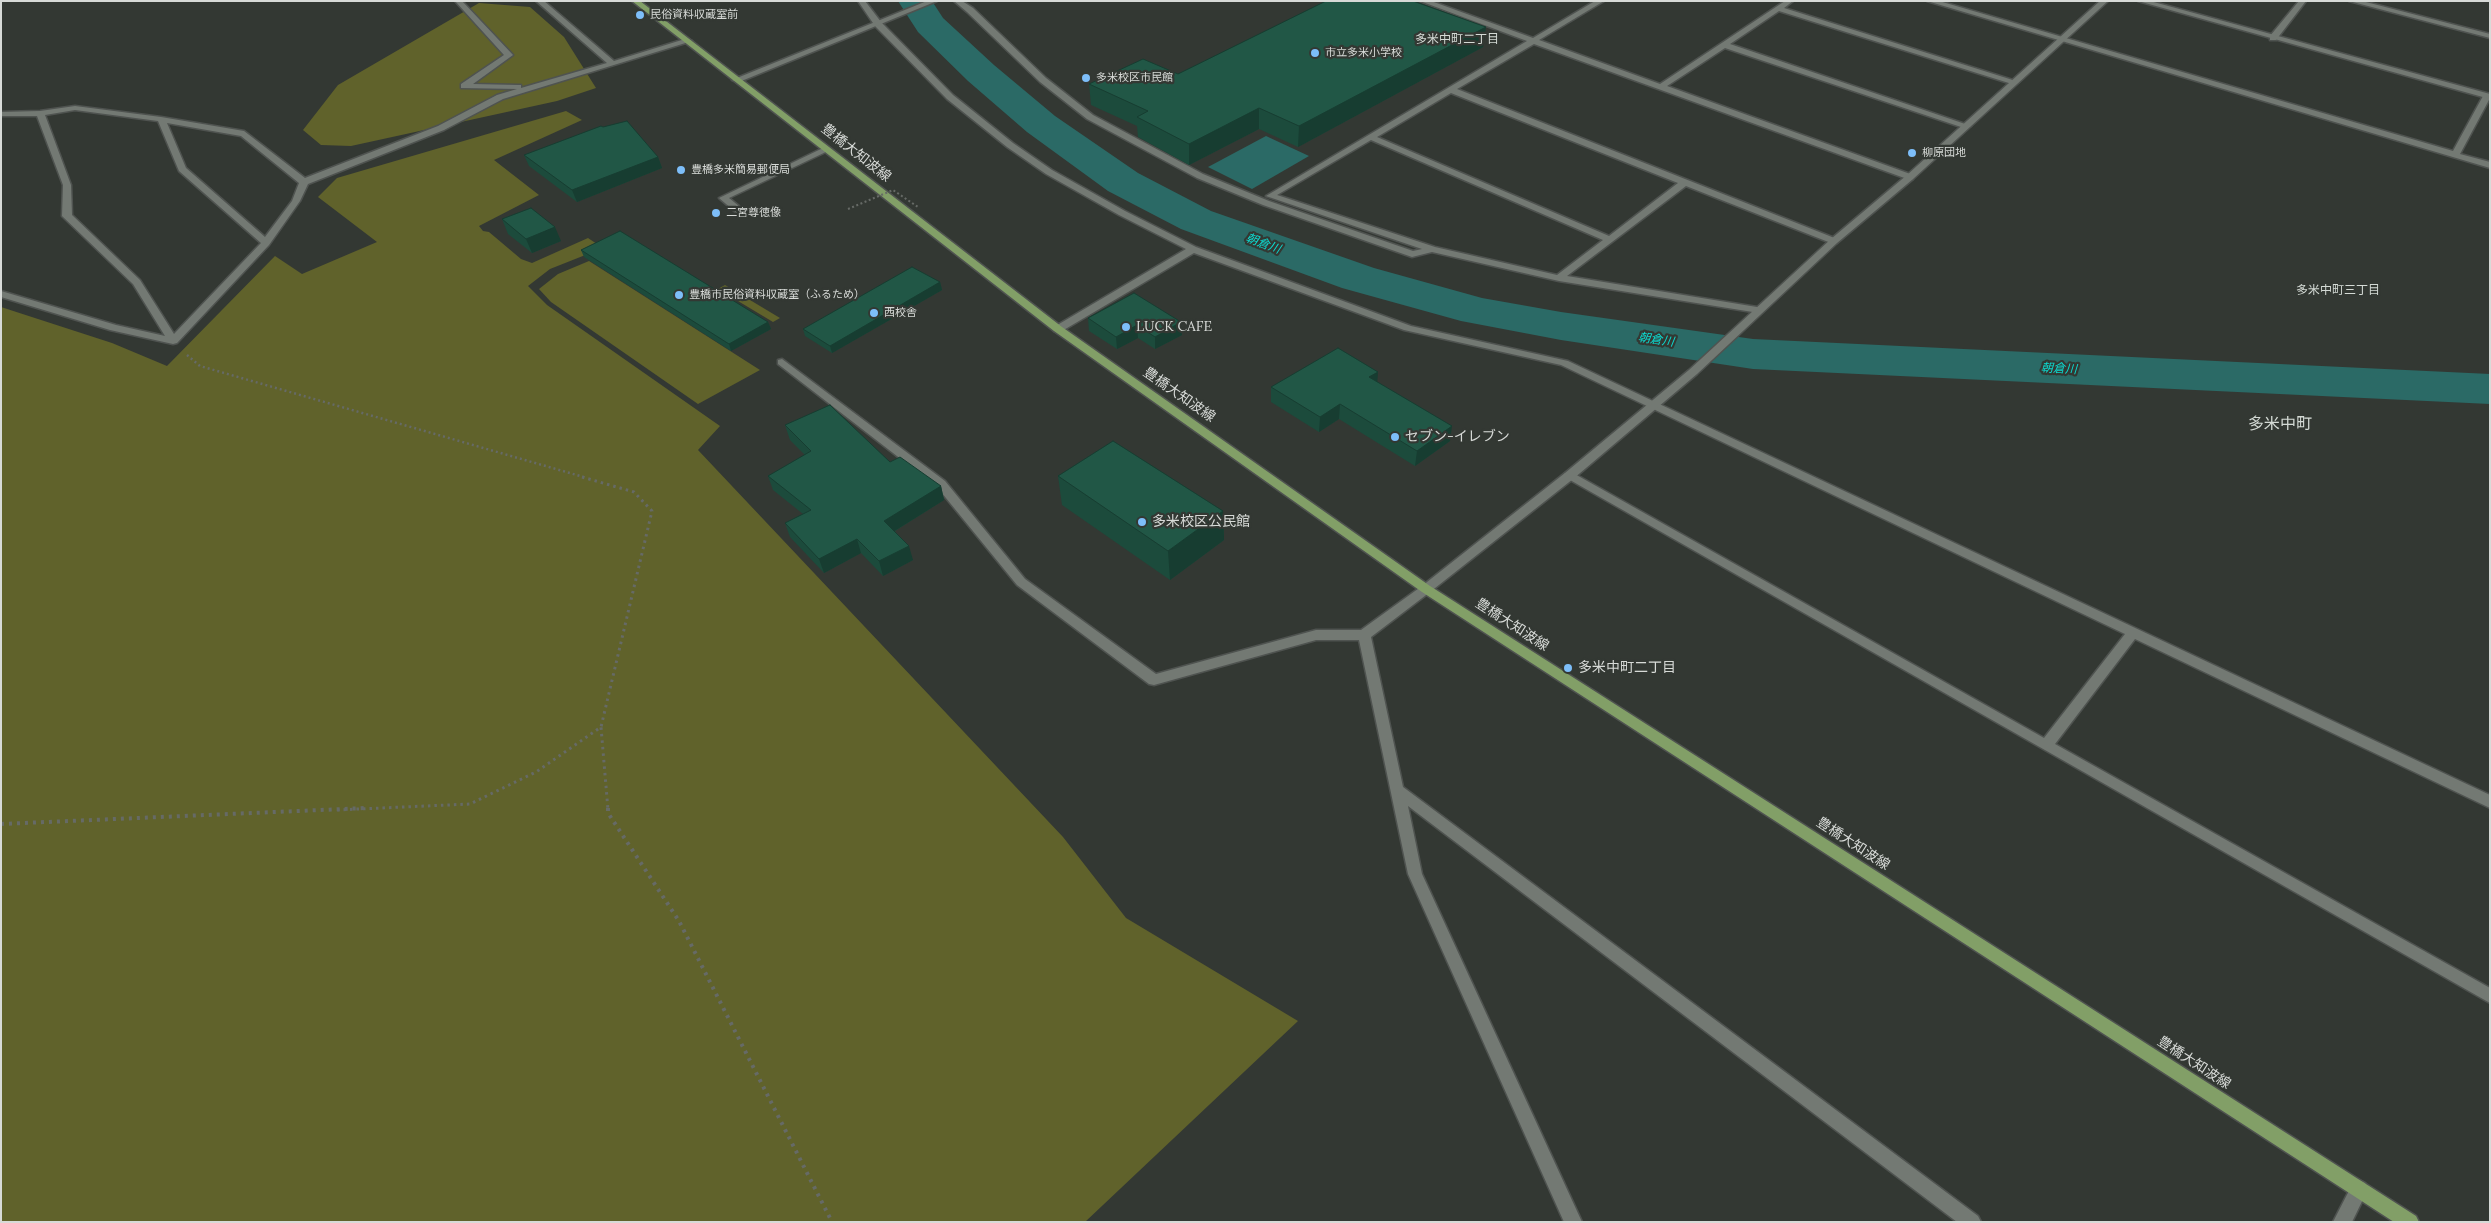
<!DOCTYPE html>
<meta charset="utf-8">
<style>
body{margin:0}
#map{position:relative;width:2491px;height:1223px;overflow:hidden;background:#333833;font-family:Lora,serif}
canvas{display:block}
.frame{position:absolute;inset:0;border:2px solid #d7dad7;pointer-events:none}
</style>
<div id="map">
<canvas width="2491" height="1223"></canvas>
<div class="frame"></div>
</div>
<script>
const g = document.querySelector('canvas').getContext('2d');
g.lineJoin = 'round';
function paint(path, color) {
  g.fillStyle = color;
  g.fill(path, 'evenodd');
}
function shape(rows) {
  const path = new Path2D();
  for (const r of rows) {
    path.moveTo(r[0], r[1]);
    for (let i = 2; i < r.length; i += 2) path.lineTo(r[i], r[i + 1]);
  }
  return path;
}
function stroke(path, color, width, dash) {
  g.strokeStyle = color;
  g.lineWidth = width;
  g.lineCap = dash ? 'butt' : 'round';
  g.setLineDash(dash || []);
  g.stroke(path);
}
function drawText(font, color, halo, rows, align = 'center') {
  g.font = font + ' Lora,"Noto Sans JP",serif';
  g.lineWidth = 4.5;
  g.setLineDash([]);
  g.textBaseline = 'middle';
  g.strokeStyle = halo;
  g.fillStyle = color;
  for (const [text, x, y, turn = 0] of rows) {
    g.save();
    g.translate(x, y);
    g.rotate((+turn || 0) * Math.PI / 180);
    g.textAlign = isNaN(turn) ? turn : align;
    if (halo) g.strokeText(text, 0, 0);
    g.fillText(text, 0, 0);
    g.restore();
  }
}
paint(shape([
 [479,3,530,7,564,37,596,88,557,101,351,146,321,145,303,130,338,85],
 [566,111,582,120,494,160,539,195,479,226,483,231,489,232,521,259,532,263,588,238,603,248,550,269,528,286,547,305,720,426,698,450,1063,837,1126,918,1298,1021,1085,1222,1,1222,1,307,112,343,167,366,275,256,302,274,377,242,318,197,337,178],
 [589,261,760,370,698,404,551,302,539,289,558,274],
 [725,285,780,318,773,322,718,289]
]), '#60622b');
paint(shape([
 [1266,136,1309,156,1252,189,1208,167]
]), '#2b6a66');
paint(shape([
 [898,1,932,1,943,18,994,65,1055,116,1138,173,1211,211,1374,268,1482,298,1561,312,1753,339,2490,374,2490,404,1753,369,1561,340,1461,321,1342,288,1181,229,1108,191,1027,132,968,81,918,32,898,1]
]), '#2b6a66');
const minor = shape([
 [455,1,462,1,513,55,473,84,518,85,521,85,521,88,607,63,536,1,544,1,614,61,685,39,692,41,503,99,444,130,308,184,300,201,269,245,177,343,173,344,110,330,1,297,1,291,116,325,165,336,133,284,62,216,63,185,37,116,1,116,1,112,40,111,75,106,161,117,244,131,305,178,438,126,497,95,517,89,461,88,461,84,504,55,455,1],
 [75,110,158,121,179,171,261,243,174,334,140,280,72,215,71,185,45,115,75,110],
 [167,123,241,136,299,183,292,201,265,237,186,168,167,123],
 [858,1,865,1,881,22,953,95,1013,143,1052,170,1125,211,1196,247,1411,326,1568,361,2490,795,2490,808,2135,639,2055,744,2490,988,2490,1003,1563,476,1565,473,1573,473,2044,738,2125,634,1561,365,1404,330,1194,253,1062,331,1054,331,1054,327,1186,249,1119,215,1046,174,1007,147,947,99,875,26,858,1],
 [954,1,962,1,973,8,1046,78,1093,115,1203,174,1269,201,1413,251,1422,249,1266,196,1527,41,1420,1,1431,1,1533,38,1595,1,1604,1,1539,40,1660,84,1785,1,1793,1,1784,8,2019,82,2012,84,1779,11,1730,44,1971,126,1964,128,1725,48,1667,86,1913,175,1913,179,1910,180,1534,44,1457,89,1837,239,1837,243,1831,243,1686,186,1567,276,1763,308,1764,310,1759,313,1559,281,1432,252,1412,257,1263,205,1197,178,1087,119,1040,82,967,12,954,1],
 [1451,93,1678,183,1609,236,1377,137,1451,93],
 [1371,140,1603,240,1557,275,1435,247,1277,195,1371,140],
 [1927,1,1939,1,2453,151,2483,96,2490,94,2490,98,2460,154,2490,162,2490,168,1927,1],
 [2299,1,2306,1,2276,40,2270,40,2270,36,2299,1],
 [2349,1,2362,1,2490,34,2490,38,2349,1],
 [823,148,830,150,729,198,745,211,745,215,739,215,719,198,823,148],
 [782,359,945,481,1025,579,1156,674,1316,630,1361,630,1422,586,1430,586,1432,589,1430,592,1371,637,1403,787,1978,1216,1981,1222,1957,1222,1408,806,1422,874,1582,1222,1564,1222,1408,874,1359,640,1316,640,1154,685,1149,684,1017,585,937,487,778,364,778,360,782,359],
 [2359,1180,2365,1183,2368,1189,2352,1222,2333,1222,2353,1183,2359,1180]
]);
const tertiary = shape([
 [927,1,937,1,739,82,732,80,927,1],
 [2100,1,2108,1,1913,179,1837,243,1697,374,1573,479,1430,592,1422,592,1420,589,1422,586,1565,473,1689,370,1831,239,1907,175,2100,1],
 [2138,1,2150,1,2490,94,2490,99,2138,1]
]);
const primary = shape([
 [632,1,640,1,1062,327,1430,586,2416,1216,2419,1222,2394,1222,1422,592,1054,331,632,1]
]);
stroke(minor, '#4f5350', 3);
stroke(tertiary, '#4f5350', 3);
stroke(primary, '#4f5350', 3);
stroke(shape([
 [187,355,200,366,587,478]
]), '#666a66', 2.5, [2, 3]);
stroke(shape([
 [582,477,634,492,652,511,601,727],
 [337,810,470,804,536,772,601,727,608,810]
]), '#666a66', 3, [2.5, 4]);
stroke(shape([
 [608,808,608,813,679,921,832,1222],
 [1,824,366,808]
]), '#666a66', 4, [3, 5]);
paint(minor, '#737973');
paint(tertiary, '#737973');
paint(primary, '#829f67');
stroke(shape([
 [848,209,893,190,918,207]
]), '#666a66', 2, [2, 2.5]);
paint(shape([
 [1483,47,1298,147,1259,129,1189,165,1138,137,1137,126,1091,105,1089,84,1178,74],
 [524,155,658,157,662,168,577,202,529,166],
 [502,219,561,241,532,253,508,234],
 [581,250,768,322,771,329,731,351,584,257],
 [940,282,942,290,832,353,805,336,803,329],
 [1088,318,1181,322,1182,335,1155,349,1138,338,1117,349,1089,331],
 [1377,382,1450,441,1415,466,1339,419,1319,432,1271,402,1271,387],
 [785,425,890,462,941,486,944,500,895,531,913,560,883,576,861,553,824,573,790,537,785,523,803,514,773,490,768,476,805,455,790,440],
 [1058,476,1223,511,1224,540,1170,580,1062,505]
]), '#1c4b3c');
paint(shape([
 [1486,27,1483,47,1298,147,1299,126],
 [1259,108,1259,129,1189,165,1189,144],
 [658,157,662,168,577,202,572,190],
 [555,227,561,241,532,253,526,239],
 [940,282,942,290,832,353,830,346],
 [768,322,771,329,731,351,729,344],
 [1181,322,1182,335,1155,349,1155,337],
 [1137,325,1138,338,1117,349,1116,337],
 [1378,372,1377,387,1369,377],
 [1340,404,1339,419,1319,432,1320,417],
 [1452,426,1450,441,1415,466,1417,451],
 [941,486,944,500,888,535,884,521],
 [1223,511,1224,540,1170,580,1168,551],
 [857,539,861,553,824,573,819,559],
 [909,546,913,560,883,576,879,561]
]), '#173d31');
const building = shape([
 [1326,1,1413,1,1486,27,1299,126,1259,108,1189,144,1137,117,1148,111,1089,84,1143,59,1178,74,1326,1],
 [627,121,658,157,572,190,524,155,601,126,603,127,627,121],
 [531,208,555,227,526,239,502,219,531,208],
 [620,231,768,322,729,344,581,250,620,231],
 [912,267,940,282,830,346,803,329,912,267],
 [1134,293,1181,322,1155,337,1137,325,1116,337,1088,318,1134,293],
 [1338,348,1378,372,1369,377,1452,426,1417,451,1340,404,1320,417,1271,387,1338,348],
 [830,405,890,462,900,457,941,486,884,521,909,546,879,561,857,539,819,559,785,523,811,510,768,476,811,451,785,425,830,405],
 [1113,441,1223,511,1168,551,1058,476,1113,441]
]);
paint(building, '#215746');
stroke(building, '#173d31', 1);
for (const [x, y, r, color] of [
 [640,15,5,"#7dbef9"],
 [1315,53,5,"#7dbef9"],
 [1086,78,5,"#7dbef9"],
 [1912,153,5,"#7dbef9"],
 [681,170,5,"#7dbef9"],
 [716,213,5,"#7dbef9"],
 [679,295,5,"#7dbef9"],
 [874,313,5,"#7dbef9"],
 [1126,327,5,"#7dbef9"],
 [1395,437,5,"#7dbef9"],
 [1142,522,5,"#7dbef9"],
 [1568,668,5,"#7dbef9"]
]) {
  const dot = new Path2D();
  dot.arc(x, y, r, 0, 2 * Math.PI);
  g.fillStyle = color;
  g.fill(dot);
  stroke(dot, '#333833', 2);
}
drawText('11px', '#d7dad7', '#333833', [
 ["民俗資料収蔵室前",650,15],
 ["市立多米小学校",1325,53],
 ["多米校区市民館",1096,78],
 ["柳原団地",1922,153],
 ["豊橋多米簡易郵便局",691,170],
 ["二宮尊徳像",726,213],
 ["豊橋市民俗資料収蔵室（ふるため）",689,295],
 ["西校舎",884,313]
], 'left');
drawText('12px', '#d4dad5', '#333833', [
 ["多米中町二丁目",1457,40],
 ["多米中町三丁目",2338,291]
]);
drawText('italic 12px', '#0cdad0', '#333833', [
 ["朝倉川",1263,244,20],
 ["朝倉川",1656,340,8],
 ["朝倉川",2059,369,3]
]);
drawText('14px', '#d7dad7', '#333833', [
 ["豊橋大知波線",856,153,38],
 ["豊橋大知波線",1179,395,35],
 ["豊橋大知波線",1512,625,33],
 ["豊橋大知波線",1853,844,33],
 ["豊橋大知波線",2194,1063,33]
]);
drawText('14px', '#d7dad7', '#333833', [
 ["LUCK CAFE",1136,327],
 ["セブン-イレブン",1405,437],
 ["多米校区公民館",1152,522],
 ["多米中町二丁目",1578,668]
], 'left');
drawText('16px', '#d4dad5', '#333833', [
 ["多米中町",2280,424]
]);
</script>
